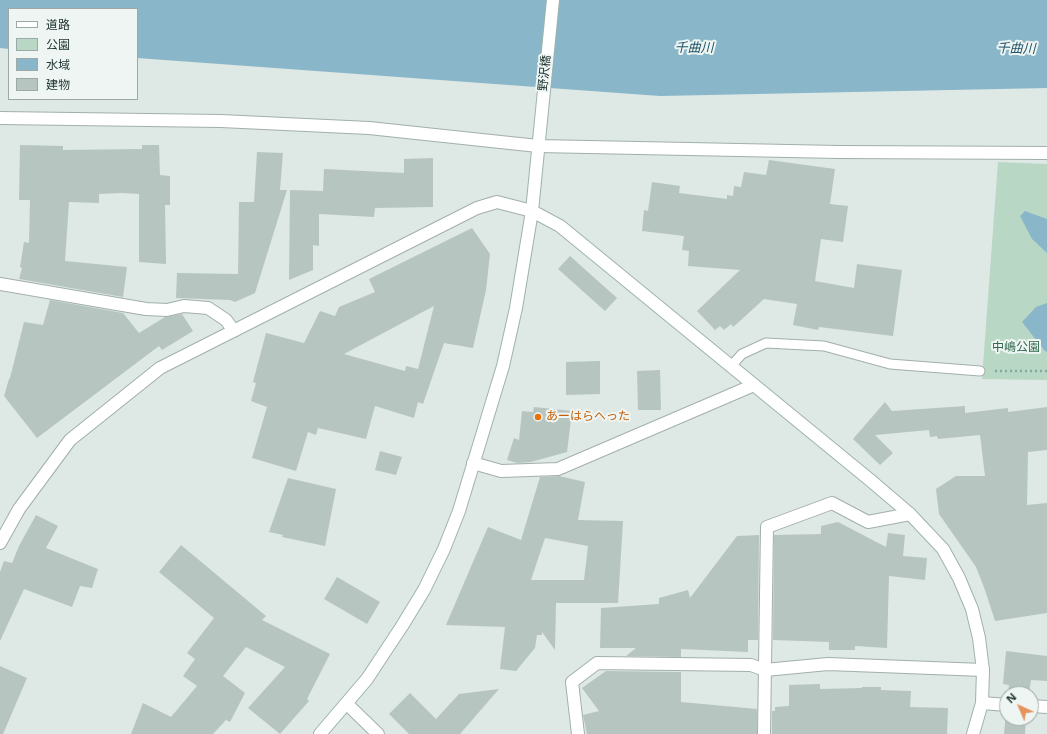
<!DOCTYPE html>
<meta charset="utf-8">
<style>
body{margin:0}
#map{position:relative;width:1047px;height:734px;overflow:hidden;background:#dee8e5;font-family:"Open Sans","Noto Sans JP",sans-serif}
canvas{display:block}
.legend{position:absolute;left:8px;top:8px;width:130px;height:92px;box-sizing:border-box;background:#eef5f2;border:1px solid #9ca9a6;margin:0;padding:5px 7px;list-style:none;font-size:12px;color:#213633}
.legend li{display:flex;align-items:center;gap:8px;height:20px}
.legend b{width:20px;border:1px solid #9ca9a6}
.north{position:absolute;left:999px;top:686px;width:40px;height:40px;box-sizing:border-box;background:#eef5f2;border:1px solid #9ca9a6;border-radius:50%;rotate:316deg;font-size:11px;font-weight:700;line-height:16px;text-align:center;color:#213633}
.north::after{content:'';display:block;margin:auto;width:14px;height:18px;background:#e5945f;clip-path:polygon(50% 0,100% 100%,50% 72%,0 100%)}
</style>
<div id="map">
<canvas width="1047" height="734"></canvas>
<ul class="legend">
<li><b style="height:5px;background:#fff"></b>道路</li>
<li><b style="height:11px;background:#b8d8c5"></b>公園</li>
<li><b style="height:11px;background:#8ab6c9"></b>水域</li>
<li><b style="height:11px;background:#b7c5c1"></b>建物</li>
</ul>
<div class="north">N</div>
</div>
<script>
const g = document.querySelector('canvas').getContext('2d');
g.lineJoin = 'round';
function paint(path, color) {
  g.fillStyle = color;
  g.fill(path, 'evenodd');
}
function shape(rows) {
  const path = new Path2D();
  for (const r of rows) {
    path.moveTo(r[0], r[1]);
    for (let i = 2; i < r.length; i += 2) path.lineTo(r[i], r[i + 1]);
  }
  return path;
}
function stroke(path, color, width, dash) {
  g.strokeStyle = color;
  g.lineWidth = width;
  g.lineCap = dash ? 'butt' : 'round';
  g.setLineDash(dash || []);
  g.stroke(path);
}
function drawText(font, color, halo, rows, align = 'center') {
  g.font = font + ' "Open Sans","Noto Sans JP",sans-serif';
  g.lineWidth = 4;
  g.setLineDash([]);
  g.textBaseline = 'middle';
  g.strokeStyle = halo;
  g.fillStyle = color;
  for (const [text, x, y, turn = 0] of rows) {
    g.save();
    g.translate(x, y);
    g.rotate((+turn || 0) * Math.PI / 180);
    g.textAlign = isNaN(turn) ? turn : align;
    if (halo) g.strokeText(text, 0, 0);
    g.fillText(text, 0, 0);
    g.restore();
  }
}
paint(shape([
 [998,162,1047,164,1047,380,982,379]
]), '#b8d8c5');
paint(shape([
 [0,0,1047,0,1047,88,660,96,137,58,137,9,9,9,9,49,0,48],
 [1025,211,1047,219,1047,253,1032,239,1020,216],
 [1047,303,1047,352,1044,350,1022,322,1036,307]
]), '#8ab6c9');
paint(shape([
 [20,145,63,146,63,150,142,149,142,145,159,145,160,175,170,176,170,205,165,205,166,264,139,262,139,194,121,193,99,194,99,203,69,202,65,261,127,267,123,297,19,279,22,268,20,267,24,242,29,243,30,200,19,200],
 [257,152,283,153,280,190,287,190,255,293,235,302,230,300,176,298,177,273,238,274,239,202,254,202],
 [433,158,433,207,375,208,374,217,319,214,319,246,313,245,313,270,289,280,290,190,323,191,324,169,404,173,404,159],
 [769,160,835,169,830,204,848,206,843,242,821,239,815,281,854,288,857,264,902,270,893,336,819,327,818,330,793,325,797,304,764,299,741,320,733,327,731,324,724,330,720,326,715,330,697,311,740,270,688,266,689,251,682,250,684,236,642,231,644,210,648,211,652,182,680,186,679,193,727,199,727,195,733,196,734,186,741,187,744,172,766,175],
 [472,228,490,254,486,290,473,348,444,343,423,404,418,402,414,418,375,406,366,439,318,428,316,435,308,432,296,471,252,458,267,407,251,401,256,383,253,382,266,333,304,343,320,311,335,316,339,307,375,292,369,279],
 [434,306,418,369,406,366,405,371,344,354],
 [570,256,617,298,605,311,558,269],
 [50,300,123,313,139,333,165,317,182,314,193,331,162,350,159,346,37,438,4,396,9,379,10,378,24,322,43,325],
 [600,361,600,394,566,395,566,362],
 [660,370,661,410,638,410,637,371],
 [885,402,892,411,965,406,965,413,1008,408,1008,412,1047,407,1047,450,1028,452,1027,505,1047,503,1047,613,995,621,985,590,976,567,939,514,936,489,956,476,985,476,980,435,938,439,937,436,930,437,929,430,875,435,893,453,880,465,853,439],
 [534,407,572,411,567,452,531,462,517,463,507,460,514,438,519,440,522,411,533,412],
 [380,451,402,457,396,475,375,470],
 [559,476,585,482,578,520,623,521,618,603,556,603,555,650,542,632,542,635,537,635,535,648,516,671,500,669,505,627,446,625,488,527,521,540,540,477],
 [545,538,588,546,584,580,531,580],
 [288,478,336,489,325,546,282,537,283,535,269,532],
 [36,515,58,526,46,548,98,569,92,588,80,586,72,607,24,589,0,641,0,572,4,561,12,563,19,546],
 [838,522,886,547,888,533,905,535,903,556,927,558,925,580,889,576,887,648,855,646,855,650,829,650,829,642,773,640,774,535,821,534,821,526],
 [759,535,758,640,748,640,748,652,681,649,681,657,626,656,636,648,600,648,601,608,659,604,659,598,688,590,690,598,737,536],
 [181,545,266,616,262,620,330,654,307,699,309,701,280,734,248,708,285,667,246,647,223,676,245,693,230,722,226,720,213,734,131,734,143,703,171,717,197,686,183,676,195,659,187,653,214,618,159,572],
 [337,577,380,602,367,624,324,599],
 [1006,651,1047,656,1047,681,1031,680,1029,694,1008,694,1009,685,1003,684],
 [0,666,27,678,3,734,0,734],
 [606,671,681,672,681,702,757,709,757,734,587,734,583,715,599,711,582,688],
 [820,684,820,689,862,688,862,687,881,687,881,690,911,691,910,707,948,708,947,734,772,734,772,711,775,711,775,707,789,706,789,685],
 [499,689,460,734,409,734,389,714,410,693,436,719,459,694],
 [1006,712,1007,718,1026,718,1025,734,1004,734]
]), '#b7c5c1');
const lane = shape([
 [731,366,742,354,766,343,824,346,890,364,980,371]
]);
const street = shape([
 [0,118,221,121,369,128,538,146,839,152,1047,153],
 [0,284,146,309,167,310,184,306,208,308,226,320,234,331],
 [473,463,501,471,558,469,754,385],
 [0,543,19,509,70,440,160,368,477,208,497,202,532,211],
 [982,703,1007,705],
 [347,704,378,734],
 [1031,706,1047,707],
 [578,734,572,682,597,663,751,665,765,670,828,664,983,670],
 [764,734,767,527,832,503,868,522,910,514]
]);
const secondary = shape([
 [532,211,560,226,870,480,910,514,943,549,959,578,972,609,979,638,983,670,982,703,973,734],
 [320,734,367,679,402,626,424,590,444,549,459,511,503,366,516,308,532,211,553,0]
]);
stroke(lane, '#a2afac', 11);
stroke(street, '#a2afac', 14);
stroke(secondary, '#9eb3ae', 14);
stroke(shape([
 [995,371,1047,371]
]), '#81a9a2', 2.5, [2, 3]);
stroke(lane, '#fff', 9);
stroke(street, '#fff', 12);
stroke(secondary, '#fff', 12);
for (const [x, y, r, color] of [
 [538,417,4,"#e8710a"]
]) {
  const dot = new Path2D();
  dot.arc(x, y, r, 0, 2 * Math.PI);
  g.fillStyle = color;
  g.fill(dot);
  stroke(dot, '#eef5f2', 1.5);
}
drawText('12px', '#213633', '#eef5f2', [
 ["野沢橋",545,73,-84]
]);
drawText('12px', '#2f694e', '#eef5f2', [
 ["中嶋公園",1016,348]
]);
drawText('12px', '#c56008', '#eef5f2', [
 ["あーはらへった",546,417]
], 'left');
drawText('italic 13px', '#21546b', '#eef5f2', [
 ["千曲川",694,48],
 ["千曲川",1016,49,1]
]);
</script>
